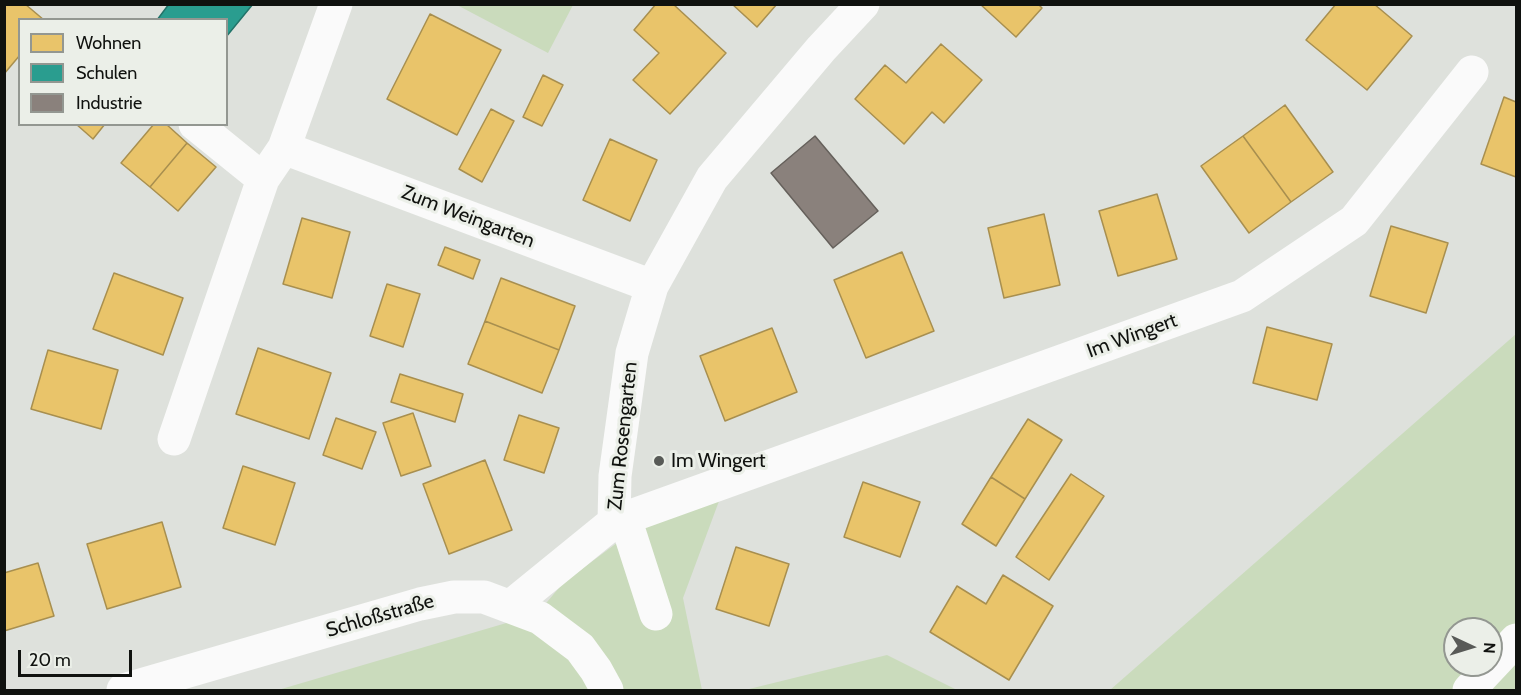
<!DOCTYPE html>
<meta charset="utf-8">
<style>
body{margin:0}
#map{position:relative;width:1521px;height:695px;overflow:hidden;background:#dee1dc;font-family:Cabin,sans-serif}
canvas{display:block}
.frame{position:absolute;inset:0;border:6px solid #10120f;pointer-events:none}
.legend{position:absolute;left:18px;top:18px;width:210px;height:108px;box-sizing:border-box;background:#ebefe8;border:2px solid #939791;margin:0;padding:8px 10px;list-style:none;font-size:18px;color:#10120f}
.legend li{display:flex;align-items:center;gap:12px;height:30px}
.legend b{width:30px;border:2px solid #939791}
.north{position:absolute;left:1443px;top:617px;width:60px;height:60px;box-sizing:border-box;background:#ebefe8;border:2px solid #939791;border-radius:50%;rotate:94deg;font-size:16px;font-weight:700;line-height:24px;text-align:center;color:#10120f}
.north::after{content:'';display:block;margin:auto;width:21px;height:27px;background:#585a57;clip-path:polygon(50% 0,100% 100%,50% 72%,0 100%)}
.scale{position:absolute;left:18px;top:650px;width:114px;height:27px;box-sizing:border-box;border:3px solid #10120f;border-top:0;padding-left:8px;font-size:18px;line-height:21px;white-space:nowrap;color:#10120f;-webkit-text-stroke:4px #ebefe8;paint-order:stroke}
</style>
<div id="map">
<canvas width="1521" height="695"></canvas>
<div class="frame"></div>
<ul class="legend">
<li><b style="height:16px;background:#e9c46a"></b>Wohnen</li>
<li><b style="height:16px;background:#2a9d8f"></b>Schulen</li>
<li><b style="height:16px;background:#8a817c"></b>Industrie</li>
</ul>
<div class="north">N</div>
<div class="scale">20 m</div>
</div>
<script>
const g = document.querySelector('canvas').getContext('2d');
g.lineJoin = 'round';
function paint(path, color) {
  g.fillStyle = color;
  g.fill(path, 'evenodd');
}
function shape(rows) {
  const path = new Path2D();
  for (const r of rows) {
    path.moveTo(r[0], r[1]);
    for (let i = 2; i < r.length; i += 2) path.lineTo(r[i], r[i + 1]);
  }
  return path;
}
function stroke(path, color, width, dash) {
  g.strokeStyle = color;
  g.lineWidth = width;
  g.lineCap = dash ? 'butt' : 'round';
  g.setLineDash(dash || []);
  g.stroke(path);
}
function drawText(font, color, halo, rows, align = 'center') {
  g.font = font + ' Cabin,sans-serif';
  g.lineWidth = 6;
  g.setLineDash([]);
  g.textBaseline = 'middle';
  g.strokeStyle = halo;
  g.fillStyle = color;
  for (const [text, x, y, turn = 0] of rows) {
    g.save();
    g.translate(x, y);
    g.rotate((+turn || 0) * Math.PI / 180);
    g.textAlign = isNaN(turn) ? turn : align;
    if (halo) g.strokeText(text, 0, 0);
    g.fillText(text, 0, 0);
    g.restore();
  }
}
paint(shape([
 [457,5,573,5,548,53],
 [1516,334,1516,690,1110,690],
 [1455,629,1491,629,1491,665,1455,665],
 [722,493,683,598,702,690,278,690,537,614,563,583,633,531],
 [887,655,957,690,745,690]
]), '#cadbbc');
const homes = shape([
 [4,4,25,4,44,20,20,20,20,55,4,74,4,4],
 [656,4,673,4,726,53,670,114,633,80,659,53,634,30,656,4],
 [732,4,777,4,757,27,732,4],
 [980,4,1038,4,1042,8,1016,37,980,4],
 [1336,4,1374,4,1412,36,1367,90,1306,40,1336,4],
 [430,14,501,50,457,135,387,99,430,14],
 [941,44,982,80,944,123,932,112,904,144,855,99,885,65,906,83,941,44],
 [543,75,563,85,542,126,523,117,543,75],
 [1504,97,1516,102,1516,177,1481,164,1504,97],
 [1285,105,1333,172,1291,202,1243,136,1285,105],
 [491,109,514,121,482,182,459,169,491,109],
 [76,124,105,124,93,139,76,124],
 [154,124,166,124,187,143,150,187,121,163,154,124],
 [1243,136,1291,202,1249,233,1201,166,1243,136],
 [610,139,657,160,630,221,583,200,610,139],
 [187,143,216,167,178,211,150,187,187,143],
 [1157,194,1177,259,1118,276,1099,211,1157,194],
 [1044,214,1060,285,1004,298,988,228,1044,214],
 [302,218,350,232,332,298,283,284,302,218],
 [1391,226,1448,243,1426,313,1370,296,1391,226],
 [445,247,480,260,473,279,438,265,445,247],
 [902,252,934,331,866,358,834,280,902,252],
 [114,273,183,298,163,355,93,329,114,273],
 [501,278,575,306,559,350,485,321,501,278],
 [387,284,420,294,403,347,370,336,387,284],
 [485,321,559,350,542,393,468,364,485,321],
 [1267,327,1332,344,1317,400,1253,383,1267,327],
 [772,328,797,392,725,421,700,356,772,328],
 [258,348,331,373,309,439,236,414,258,348],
 [48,350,118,370,101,429,31,409,48,350],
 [400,374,463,394,455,422,391,402,400,374],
 [413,413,431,466,401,476,383,423,413,413],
 [519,415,559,428,544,473,504,460,519,415],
 [336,418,376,432,362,469,323,455,336,418],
 [1028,419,1062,440,1025,499,991,477,1028,419],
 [485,460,512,530,449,554,423,484,485,460],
 [243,466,295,483,275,545,223,528,243,466],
 [1071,474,1104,496,1049,580,1016,557,1071,474],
 [991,477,1025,499,996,546,962,524,991,477],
 [863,482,920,502,900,557,844,537,863,482],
 [162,522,181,587,107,609,87,544,162,522],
 [736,547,789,564,769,626,716,609,736,547],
 [38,563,54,616,4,631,4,573,38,563],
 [1003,575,1053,606,1009,680,930,632,957,586,986,604,1003,575]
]);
paint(homes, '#e9c46a');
stroke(homes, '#a88f4f', 1.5);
const schools = shape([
 [169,4,253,4,226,37,226,20,157,20,169,4]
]);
paint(schools, '#2a9d8f');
stroke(schools, '#227369', 1.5);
const industry = shape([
 [815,136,878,211,833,248,771,173,815,136]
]);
paint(industry, '#8a817c');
stroke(industry, '#65605b', 1.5);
stroke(shape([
 [336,4,284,148,652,286],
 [195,124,263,179],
 [174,439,263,179,284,148],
 [625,518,656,614],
 [614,522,1242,296,1354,221,1472,72],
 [512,605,614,522,615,476,632,353,652,286,712,178,821,49,863,4]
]), '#fafafa', 33);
stroke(shape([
 [123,690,420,604,454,597,484,597,540,618,580,648,596,670,607,690],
 [1469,690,1516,640]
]), '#fafafa', 33);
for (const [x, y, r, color] of [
 [659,461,6,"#585a57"]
]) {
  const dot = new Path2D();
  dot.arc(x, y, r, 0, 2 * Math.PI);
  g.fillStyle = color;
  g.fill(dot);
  stroke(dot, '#ebefe8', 2);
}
drawText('20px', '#10120f', '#ebefe8', [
 ["Zum Weingarten",468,217,21],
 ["Im Wingert",1132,336,-20],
 ["Zum Rosengarten",623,436,-84],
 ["Schloßstraße",380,616,-16]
]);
drawText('20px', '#10120f', '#ebefe8', [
 ["Im Wingert",671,461]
], 'left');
</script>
